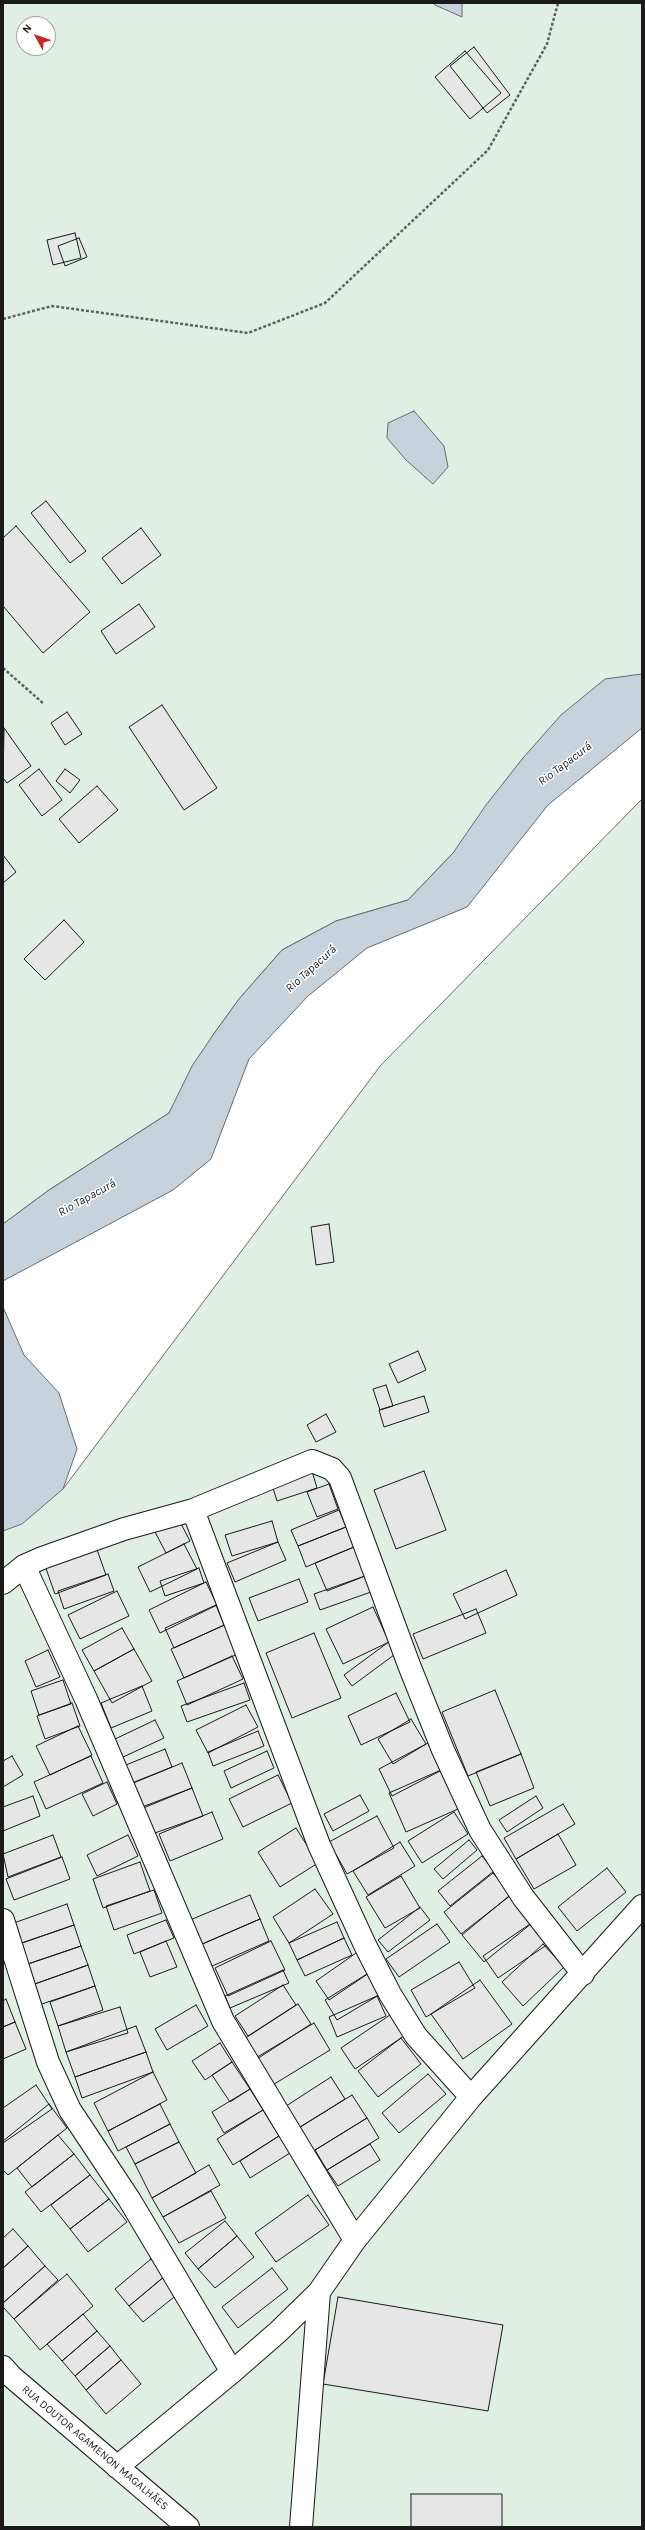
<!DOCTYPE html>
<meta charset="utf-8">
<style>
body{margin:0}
#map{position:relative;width:645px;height:2530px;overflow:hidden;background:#fff;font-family:Karla,sans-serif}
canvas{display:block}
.frame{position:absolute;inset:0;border:4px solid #1a1a1a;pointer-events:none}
.north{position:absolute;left:16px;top:16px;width:40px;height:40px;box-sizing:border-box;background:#fff;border:1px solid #a3a3a3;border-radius:50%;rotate:310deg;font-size:11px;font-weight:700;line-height:16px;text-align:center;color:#1a1a1a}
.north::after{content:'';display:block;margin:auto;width:14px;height:18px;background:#c62828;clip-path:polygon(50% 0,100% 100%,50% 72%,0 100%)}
</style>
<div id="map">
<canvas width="645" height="2530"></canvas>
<div class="frame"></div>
<div class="north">N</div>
</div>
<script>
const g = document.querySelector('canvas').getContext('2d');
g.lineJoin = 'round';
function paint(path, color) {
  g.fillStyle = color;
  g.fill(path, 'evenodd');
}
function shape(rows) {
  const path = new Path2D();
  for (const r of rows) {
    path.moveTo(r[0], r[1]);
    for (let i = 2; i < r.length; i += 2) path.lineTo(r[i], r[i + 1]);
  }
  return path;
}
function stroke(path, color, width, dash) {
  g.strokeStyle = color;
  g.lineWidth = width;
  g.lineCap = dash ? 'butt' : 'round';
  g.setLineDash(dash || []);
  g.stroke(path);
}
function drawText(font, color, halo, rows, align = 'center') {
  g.font = font + ' Karla,sans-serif';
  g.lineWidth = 3;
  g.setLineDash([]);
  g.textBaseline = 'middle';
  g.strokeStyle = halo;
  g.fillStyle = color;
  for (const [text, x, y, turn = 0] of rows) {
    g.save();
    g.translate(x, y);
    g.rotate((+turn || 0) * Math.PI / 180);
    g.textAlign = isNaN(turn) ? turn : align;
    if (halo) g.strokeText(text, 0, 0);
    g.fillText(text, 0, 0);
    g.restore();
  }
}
const green = shape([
 [3,3,642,3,642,674,453,853,408,900,336,921,282,950,239,999,213,1035,169,1113,49,1190,3,1224,3,3],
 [24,24,48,24,48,48,24,48,24,24],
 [642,799,642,2527,3,2527,3,1509,63,1489,381,1065,642,799]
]);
paint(green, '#e0efe3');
stroke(green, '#6a6a6a', 1);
const water = shape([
 [433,3,462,3,462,17,435,5,433,3],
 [414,411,444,446,448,467,433,484,406,460,387,438,388,423,414,411],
 [642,674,642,728,548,805,467,907,367,948,308,996,249,1059,211,1159,173,1190,3,1281,3,1224,49,1190,169,1113,192,1066,213,1035,239,999,282,950,336,921,408,900,453,853,486,805,523,758,561,715,605,679,642,674],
 [3,1307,24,1355,59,1393,77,1449,63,1489,22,1524,3,1531,3,1307]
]);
paint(water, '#c6d2dc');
stroke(water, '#6a6a6a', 1);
const building = shape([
 [474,47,510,95,487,113,450,66,474,47],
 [465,51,501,93,470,119,435,77,465,51],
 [75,233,81,258,53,265,47,240,75,233],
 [79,238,87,257,65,266,58,246,79,238],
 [46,501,86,551,70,563,31,513,46,501],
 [16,526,90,612,43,653,3,606,3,538,16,526],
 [141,528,161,555,122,584,102,558,141,528],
 [139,604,155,627,116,654,101,631,139,604],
 [162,705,217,788,184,810,129,727,162,705],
 [67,712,82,734,65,745,51,723,67,712],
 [4,728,31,766,7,783,3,778,4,728],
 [39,769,62,800,42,816,19,785,39,769],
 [65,769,80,780,70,793,56,781,65,769],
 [97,786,118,810,79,843,59,819,97,786],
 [3,855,16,872,3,883,3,855],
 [64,920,84,942,45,980,24,959,64,920],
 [329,1224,334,1262,316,1265,311,1227,329,1224],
 [418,1351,426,1370,398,1383,389,1364,418,1351],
 [386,1385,393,1406,380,1410,373,1389,386,1385],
 [424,1396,429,1412,384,1427,379,1410,424,1396],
 [326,1414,336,1432,316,1442,307,1425,326,1414],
 [312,1471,317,1488,277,1501,272,1485,312,1471],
 [424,1471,446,1530,396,1549,374,1490,424,1471],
 [329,1484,338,1509,317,1517,307,1492,329,1484],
 [339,1510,346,1527,298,1546,291,1530,339,1510],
 [178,1518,190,1541,166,1553,154,1530,178,1518],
 [272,1521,278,1542,232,1556,225,1535,272,1521],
 [346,1527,354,1547,306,1567,298,1546,346,1527],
 [278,1542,286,1560,235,1582,227,1563,278,1542],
 [95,1544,106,1575,55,1594,44,1563,95,1544],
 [184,1544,197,1569,150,1592,138,1567,184,1544],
 [354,1547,365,1576,327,1591,315,1563,354,1547],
 [199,1568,204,1583,165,1596,160,1581,199,1568],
 [506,1570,517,1595,465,1619,453,1594,506,1570],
 [108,1574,114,1591,64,1609,58,1591,108,1574],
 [365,1576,371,1592,320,1610,314,1594,365,1576],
 [299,1579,308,1602,258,1621,249,1598,299,1579],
 [206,1582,217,1605,160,1633,149,1610,206,1582],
 [117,1591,129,1616,80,1639,68,1615,117,1591],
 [216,1605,224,1625,174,1648,165,1628,216,1605],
 [373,1607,389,1642,343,1664,326,1629,373,1607],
 [476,1609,486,1633,423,1659,413,1634,476,1609],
 [227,1624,240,1653,184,1678,171,1649,227,1624],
 [122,1628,134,1649,94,1671,82,1650,122,1628],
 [314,1633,341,1698,292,1718,266,1653,314,1633],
 [390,1641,398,1652,352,1686,344,1675,390,1641],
 [134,1649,152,1681,112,1703,94,1671,134,1649],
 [48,1650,60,1677,36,1687,25,1661,48,1650],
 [232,1656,243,1679,187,1705,177,1681,232,1656],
 [63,1680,71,1704,39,1715,31,1691,63,1680],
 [244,1683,250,1700,187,1722,181,1706,244,1683],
 [142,1686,152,1711,111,1728,101,1703,142,1686],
 [495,1690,521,1754,468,1776,442,1712,495,1690],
 [396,1693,410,1722,361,1745,348,1716,396,1693],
 [72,1703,80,1726,45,1739,37,1716,72,1703],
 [246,1705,258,1727,208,1753,196,1730,246,1705],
 [411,1719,426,1744,393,1764,378,1739,411,1719],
 [155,1720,164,1738,121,1758,113,1740,155,1720],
 [78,1726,92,1755,50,1775,36,1746,78,1726],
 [258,1731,264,1746,213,1766,208,1752,258,1731],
 [428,1743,442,1770,392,1796,379,1769,428,1743],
 [165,1749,172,1767,132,1783,126,1765,165,1749],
 [267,1751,274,1768,231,1788,224,1771,267,1751],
 [521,1754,534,1788,490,1806,476,1772,521,1754],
 [12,1756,23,1775,3,1787,3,1761,12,1756],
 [91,1756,103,1783,46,1809,34,1782,91,1756],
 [182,1763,192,1788,136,1811,126,1786,182,1763],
 [441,1770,458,1809,406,1832,389,1793,441,1770],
 [278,1775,292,1803,243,1827,229,1799,278,1775],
 [107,1782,117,1804,93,1816,82,1794,107,1782],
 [192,1788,203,1816,152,1834,142,1807,192,1788],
 [360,1795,369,1811,333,1831,324,1814,360,1795],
 [33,1796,40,1816,3,1831,3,1807,33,1796],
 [536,1796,543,1808,507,1832,499,1820,536,1796],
 [563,1804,575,1824,516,1859,504,1838,563,1804],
 [212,1812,223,1839,170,1861,159,1834,212,1812],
 [454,1812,468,1834,422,1863,408,1841,454,1812],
 [377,1816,394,1848,347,1874,329,1842,377,1816],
 [296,1828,318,1863,280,1887,258,1852,296,1828],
 [558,1834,576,1865,534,1889,516,1859,558,1834],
 [53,1835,61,1857,8,1877,3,1854,53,1835],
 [128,1835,138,1856,97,1876,87,1855,128,1835],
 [469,1840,477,1850,443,1879,434,1869,469,1840],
 [400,1842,415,1866,368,1895,353,1871,400,1842],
 [482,1856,494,1871,450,1906,438,1891,482,1856],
 [62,1857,70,1879,14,1900,6,1879,62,1857],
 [140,1862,150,1891,103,1908,93,1879,140,1862],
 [607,1868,626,1892,577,1931,558,1907,607,1868],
 [493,1873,511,1895,461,1934,444,1912,493,1873],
 [401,1876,420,1908,385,1928,366,1897,401,1876],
 [315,1889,333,1914,289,1943,273,1917,315,1889],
 [154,1890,162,1913,114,1930,106,1906,154,1890],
 [250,1895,260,1919,200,1945,190,1920,250,1895],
 [509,1896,532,1923,484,1962,462,1935,509,1896],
 [67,1904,74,1925,19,1944,11,1924,67,1904],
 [420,1907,430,1920,388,1952,378,1940,420,1907],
 [260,1919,269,1941,210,1967,200,1945,260,1919],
 [166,1920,174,1938,134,1954,127,1935,166,1920],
 [337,1922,344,1938,297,1960,289,1943,337,1922],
 [533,1922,548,1944,498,1978,483,1956,533,1922],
 [437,1924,450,1942,399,1977,386,1959,437,1924],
 [74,1925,81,1946,25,1965,19,1944,74,1925],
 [344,1938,352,1955,305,1976,297,1960,344,1938],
 [166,1941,177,1967,150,1977,140,1952,166,1941],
 [271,1941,285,1970,228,1996,215,1968,271,1941],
 [543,1944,564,1967,523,2006,502,1982,543,1944],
 [81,1946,88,1965,32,1985,25,1965,81,1946],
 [359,1951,372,1971,329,2000,316,1981,359,1951],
 [459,1962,475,1988,426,2017,411,1990,459,1962],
 [88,1965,95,1986,39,2005,32,1985,88,1965],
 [283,1970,289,1983,230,2008,225,1996,283,1970],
 [367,1974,379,1995,337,2020,325,2000,367,1974],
 [480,1980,512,2024,463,2059,431,2014,480,1980],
 [283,1985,296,2005,248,2036,235,2016,283,1985],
 [95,1986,103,2010,58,2026,50,2002,95,1986],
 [377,1996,386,2016,337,2037,329,2017,377,1996],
 [6,1999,15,2022,3,2027,3,2001,6,1999],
 [298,2004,311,2024,257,2059,244,2039,298,2004],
 [196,2005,208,2026,167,2050,155,2029,196,2005],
 [120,2007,128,2033,66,2052,58,2026,120,2007],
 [390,2015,404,2036,355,2069,341,2048,390,2015],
 [15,2022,26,2049,3,2059,3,2027,15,2022],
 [314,2023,330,2050,271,2086,254,2059,314,2023],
 [136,2026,146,2052,75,2077,66,2052,136,2026],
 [401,2038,421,2064,378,2097,358,2071,401,2038],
 [220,2043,232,2062,205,2080,192,2061,220,2043],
 [146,2052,153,2072,82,2098,75,2077,146,2052],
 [232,2062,250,2089,230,2102,212,2075,232,2062],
 [153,2072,167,2100,108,2131,94,2103,153,2072],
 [428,2074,446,2094,399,2133,382,2113,428,2074],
 [331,2077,345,2099,297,2129,283,2108,331,2077],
 [36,2085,52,2109,3,2143,3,2108,36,2085],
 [250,2089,263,2110,224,2133,212,2112,250,2089],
 [352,2095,367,2118,312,2152,297,2129,352,2095],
 [49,2104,67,2128,8,2175,3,2170,3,2141,49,2104],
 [160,2104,170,2124,118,2151,108,2131,160,2104],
 [263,2110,279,2136,233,2165,217,2139,263,2110],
 [367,2118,379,2138,327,2170,315,2150,367,2118],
 [170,2124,179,2142,135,2164,126,2147,170,2124],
 [58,2135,74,2154,32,2187,17,2168,58,2135],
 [279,2136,290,2153,250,2178,240,2161,279,2136],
 [179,2142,196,2173,152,2198,135,2164,179,2142],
 [370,2144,380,2160,338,2186,327,2170,370,2144],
 [74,2154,90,2175,41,2212,25,2192,74,2154],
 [209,2165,220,2185,163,2217,152,2198,209,2165],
 [90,2175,109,2199,70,2229,51,2205,90,2175],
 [211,2191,226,2218,179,2243,163,2217,211,2191],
 [308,2195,329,2225,276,2262,255,2233,308,2195],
 [109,2199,127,2222,88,2252,70,2229,109,2199],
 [225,2221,237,2236,198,2269,185,2253,225,2221],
 [13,2229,28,2246,3,2268,3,2238,13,2229],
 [237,2236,254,2257,215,2288,198,2269,237,2236],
 [28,2246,45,2266,3,2303,3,2268,28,2246],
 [151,2259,165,2276,129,2306,115,2289,151,2259],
 [45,2266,58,2280,14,2319,3,2307,3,2303,45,2266],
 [272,2268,288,2289,238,2328,222,2307,272,2268],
 [67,2274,93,2306,40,2350,14,2319,67,2274],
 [165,2276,179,2293,143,2322,129,2306,165,2276],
 [338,2297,503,2325,488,2411,323,2384,338,2297],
 [83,2314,97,2331,62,2361,47,2344,83,2314],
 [97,2331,110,2346,75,2376,62,2361,97,2331],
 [110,2346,121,2360,86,2390,75,2376,110,2346],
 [121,2360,141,2384,106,2414,86,2390,121,2360],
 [411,2494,502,2494,502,2527,411,2527,411,2494]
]);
paint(building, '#e6e6e6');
stroke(building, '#1a1a1a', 1);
const minor = shape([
 [193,1510,319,1845,365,1945,390,1994,416,2036,471,2097],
 [24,1566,86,1699,223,2021,355,2240],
 [3,1583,24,1566,42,1558,124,1529,193,1510,312,1461,332,1469,340,1478,409,1665,443,1750,480,1830,523,1897,583,1974],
 [3,1920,48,2062,70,2110,129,2199,232,2372],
 [3,2367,12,2377,188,2527],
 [117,2467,232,2372,278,2332,319,2292,355,2240,471,2097,642,1906],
 [301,2527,319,2292]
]);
stroke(minor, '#1a1a1a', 24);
stroke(shape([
 [3,319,52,306,248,333,325,303,488,150,547,44,558,3],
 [3,668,44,704]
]), '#5f5f5f', 2.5, [3, 2]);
stroke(minor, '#fff', 22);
drawText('11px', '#1a1a1a', '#fff', [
 ["RUA DOUTOR AGAMENON MAGALHÃES",95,2448,40]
]);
drawText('italic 12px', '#1a1a1a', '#fff', [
 ["Rio Tapacurá",565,764,-37],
 ["Rio Tapacurá",311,969,-42],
 ["Rio Tapacurá",87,1198,-29]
]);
</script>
